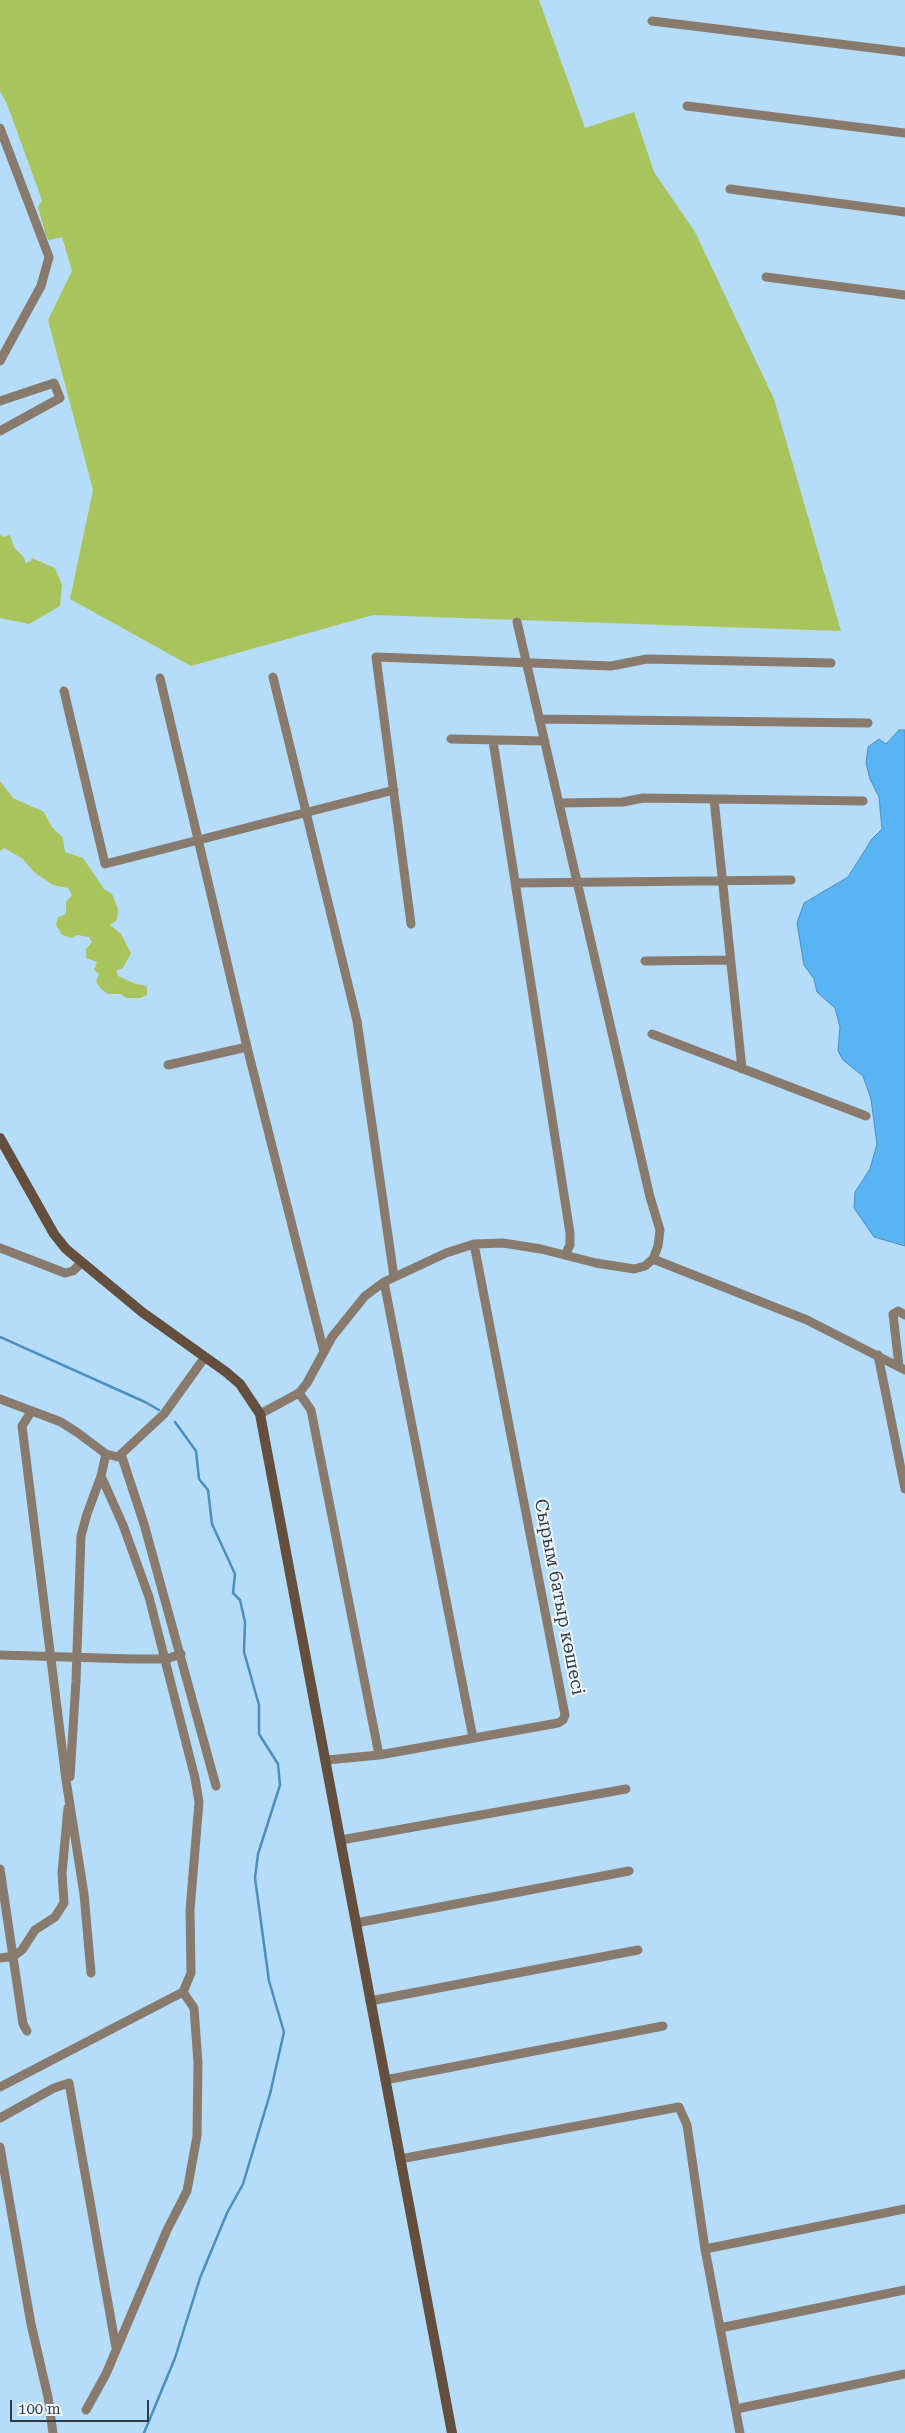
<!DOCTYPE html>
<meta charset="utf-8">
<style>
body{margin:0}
#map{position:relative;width:905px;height:2433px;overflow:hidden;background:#b5dcf9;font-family:"Roboto Serif",serif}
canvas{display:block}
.scale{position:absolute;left:10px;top:2400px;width:139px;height:22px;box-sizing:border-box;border:2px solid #2d3c48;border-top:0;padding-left:6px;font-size:15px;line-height:18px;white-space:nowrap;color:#2d3c48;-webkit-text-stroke:4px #f0f8fe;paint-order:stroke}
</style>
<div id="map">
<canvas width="905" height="2433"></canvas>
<div class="scale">100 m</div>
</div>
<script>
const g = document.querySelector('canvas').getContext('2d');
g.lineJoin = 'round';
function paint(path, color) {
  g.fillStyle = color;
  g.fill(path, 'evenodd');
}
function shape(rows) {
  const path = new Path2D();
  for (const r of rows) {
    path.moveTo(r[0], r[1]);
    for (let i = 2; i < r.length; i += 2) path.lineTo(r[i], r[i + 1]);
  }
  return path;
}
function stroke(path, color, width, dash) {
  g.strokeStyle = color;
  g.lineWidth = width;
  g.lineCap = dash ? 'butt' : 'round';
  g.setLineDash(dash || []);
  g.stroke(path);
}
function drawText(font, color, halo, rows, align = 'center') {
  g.font = font + ' "Roboto Serif",serif';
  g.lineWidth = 4;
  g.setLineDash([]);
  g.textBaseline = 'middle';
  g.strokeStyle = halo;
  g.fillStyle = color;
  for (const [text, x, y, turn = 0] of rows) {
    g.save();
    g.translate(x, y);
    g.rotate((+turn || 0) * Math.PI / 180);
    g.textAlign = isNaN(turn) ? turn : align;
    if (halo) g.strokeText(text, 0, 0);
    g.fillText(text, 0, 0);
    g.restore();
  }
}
paint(shape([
 [0,0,539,0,585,128,634,112,654,172,695,232,774,399,841,631,373,615,191,666,70,599,93,490,48,320,72,271,62,237,49,240,46,236,38,207,42,200,7,104,0,91],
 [0,535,4,537,10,535,14,547,23,556,26,563,31,561,32,558,55,568,62,585,60,606,29,624,0,618],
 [0,781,13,798,44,812,52,827,63,838,65,852,83,858,104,889,112,894,118,909,117,920,110,925,121,934,131,953,123,968,116,971,118,976,136,984,147,986,147,995,140,998,126,998,121,994,108,994,101,989,96,982,99,974,94,970,97,962,86,958,86,949,92,942,89,937,77,935,72,938,62,935,56,925,58,917,66,914,66,902,72,895,68,888,53,885,34,872,23,859,4,848,0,851]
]), '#a9c45d');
const water = shape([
 [899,730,905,730,905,1246,874,1237,854,1208,855,1192,870,1169,877,1144,871,1099,863,1076,843,1060,838,1051,840,1027,835,1008,817,992,814,979,804,965,797,923,804,903,848,877,872,839,882,829,879,797,870,779,866,763,868,747,879,739,886,744,899,730]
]);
paint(water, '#5ab3f2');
stroke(water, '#4c8fbf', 1);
stroke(shape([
 [0,1337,145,1402,159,1410],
 [144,2433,175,2358,200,2278,227,2213,243,2184,270,2094,284,2032,269,1981,255,1878,258,1854,280,1785,278,1764,259,1734,259,1705,244,1652,245,1622,240,1600,233,1593,235,1574,212,1524,208,1490,199,1479,196,1451,175,1422]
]), '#4c8fbf', 2.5);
stroke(shape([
 [652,21,905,52],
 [687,106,905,133],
 [0,128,49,257,41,286,0,361],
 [730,189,905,212],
 [766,277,905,295],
 [0,401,54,383,60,398,0,431],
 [273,677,357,1021,394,1277],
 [160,678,247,1047,324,1352],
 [64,691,105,864,394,790],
 [539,719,868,723],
 [451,739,545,741],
 [493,741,570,1233,570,1245,565,1255],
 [714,799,742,1069],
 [560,803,623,802,643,798,863,801],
 [516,883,791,880],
 [411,924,376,657,611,666,647,659,831,663],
 [645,961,730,960],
 [652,1034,866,1116],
 [168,1065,247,1047],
 [0,1248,65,1273,73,1271,81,1263],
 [653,1259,807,1320,905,1370],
 [384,1282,473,1738],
 [878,1355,905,1489],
 [899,1366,893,1314,898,1311,905,1315],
 [299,1393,311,1410,379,1755],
 [0,1399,61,1422,78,1433,106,1454,118,1457,164,1414,205,1357],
 [31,1412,22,1426,66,1780,84,1894,91,1973],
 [260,1414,299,1393,307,1383,332,1337,365,1296,384,1282,446,1253,474,1244,503,1243,541,1249,596,1263,634,1269,645,1266,653,1259,658,1246,660,1230,650,1197,517,622],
 [121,1454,144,1524,216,1786],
 [0,1655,133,1659,166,1659,181,1654],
 [327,1760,379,1755,558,1723,563,1720,565,1715,474,1244],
 [70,1777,76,1681,81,1536,87,1514,101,1476,106,1454],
 [341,1840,626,1789],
 [0,1869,23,2024,27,2031],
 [356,1923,629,1871],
 [0,1958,14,1956,22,1950,35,1930,55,1917,64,1903,62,1873,68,1808],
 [370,2001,638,1950],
 [385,2080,663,2026],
 [0,2087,183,1992,191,1973,190,1910,199,1802,195,1778,149,1597,123,1525,101,1476],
 [0,2118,54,2088,69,2083,116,2348],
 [0,2147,31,2324,48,2397,53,2433],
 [400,2159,679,2107,687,2125,705,2249,740,2433],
 [705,2249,905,2209],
 [720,2328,905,2290],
 [736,2409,905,2374],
 [86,2410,106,2374,167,2230,187,2191,197,2136,198,2063,194,2008,183,1992]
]), '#897a6e', 9);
stroke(shape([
 [0,1138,54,1234,66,1249,142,1312,226,1372,240,1384,260,1414,452,2433]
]), '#644f3e', 10);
drawText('18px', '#2d3c48', '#f0f8fe', [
 ["Сырым батыр көшесі",559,1597,79]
]);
</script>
